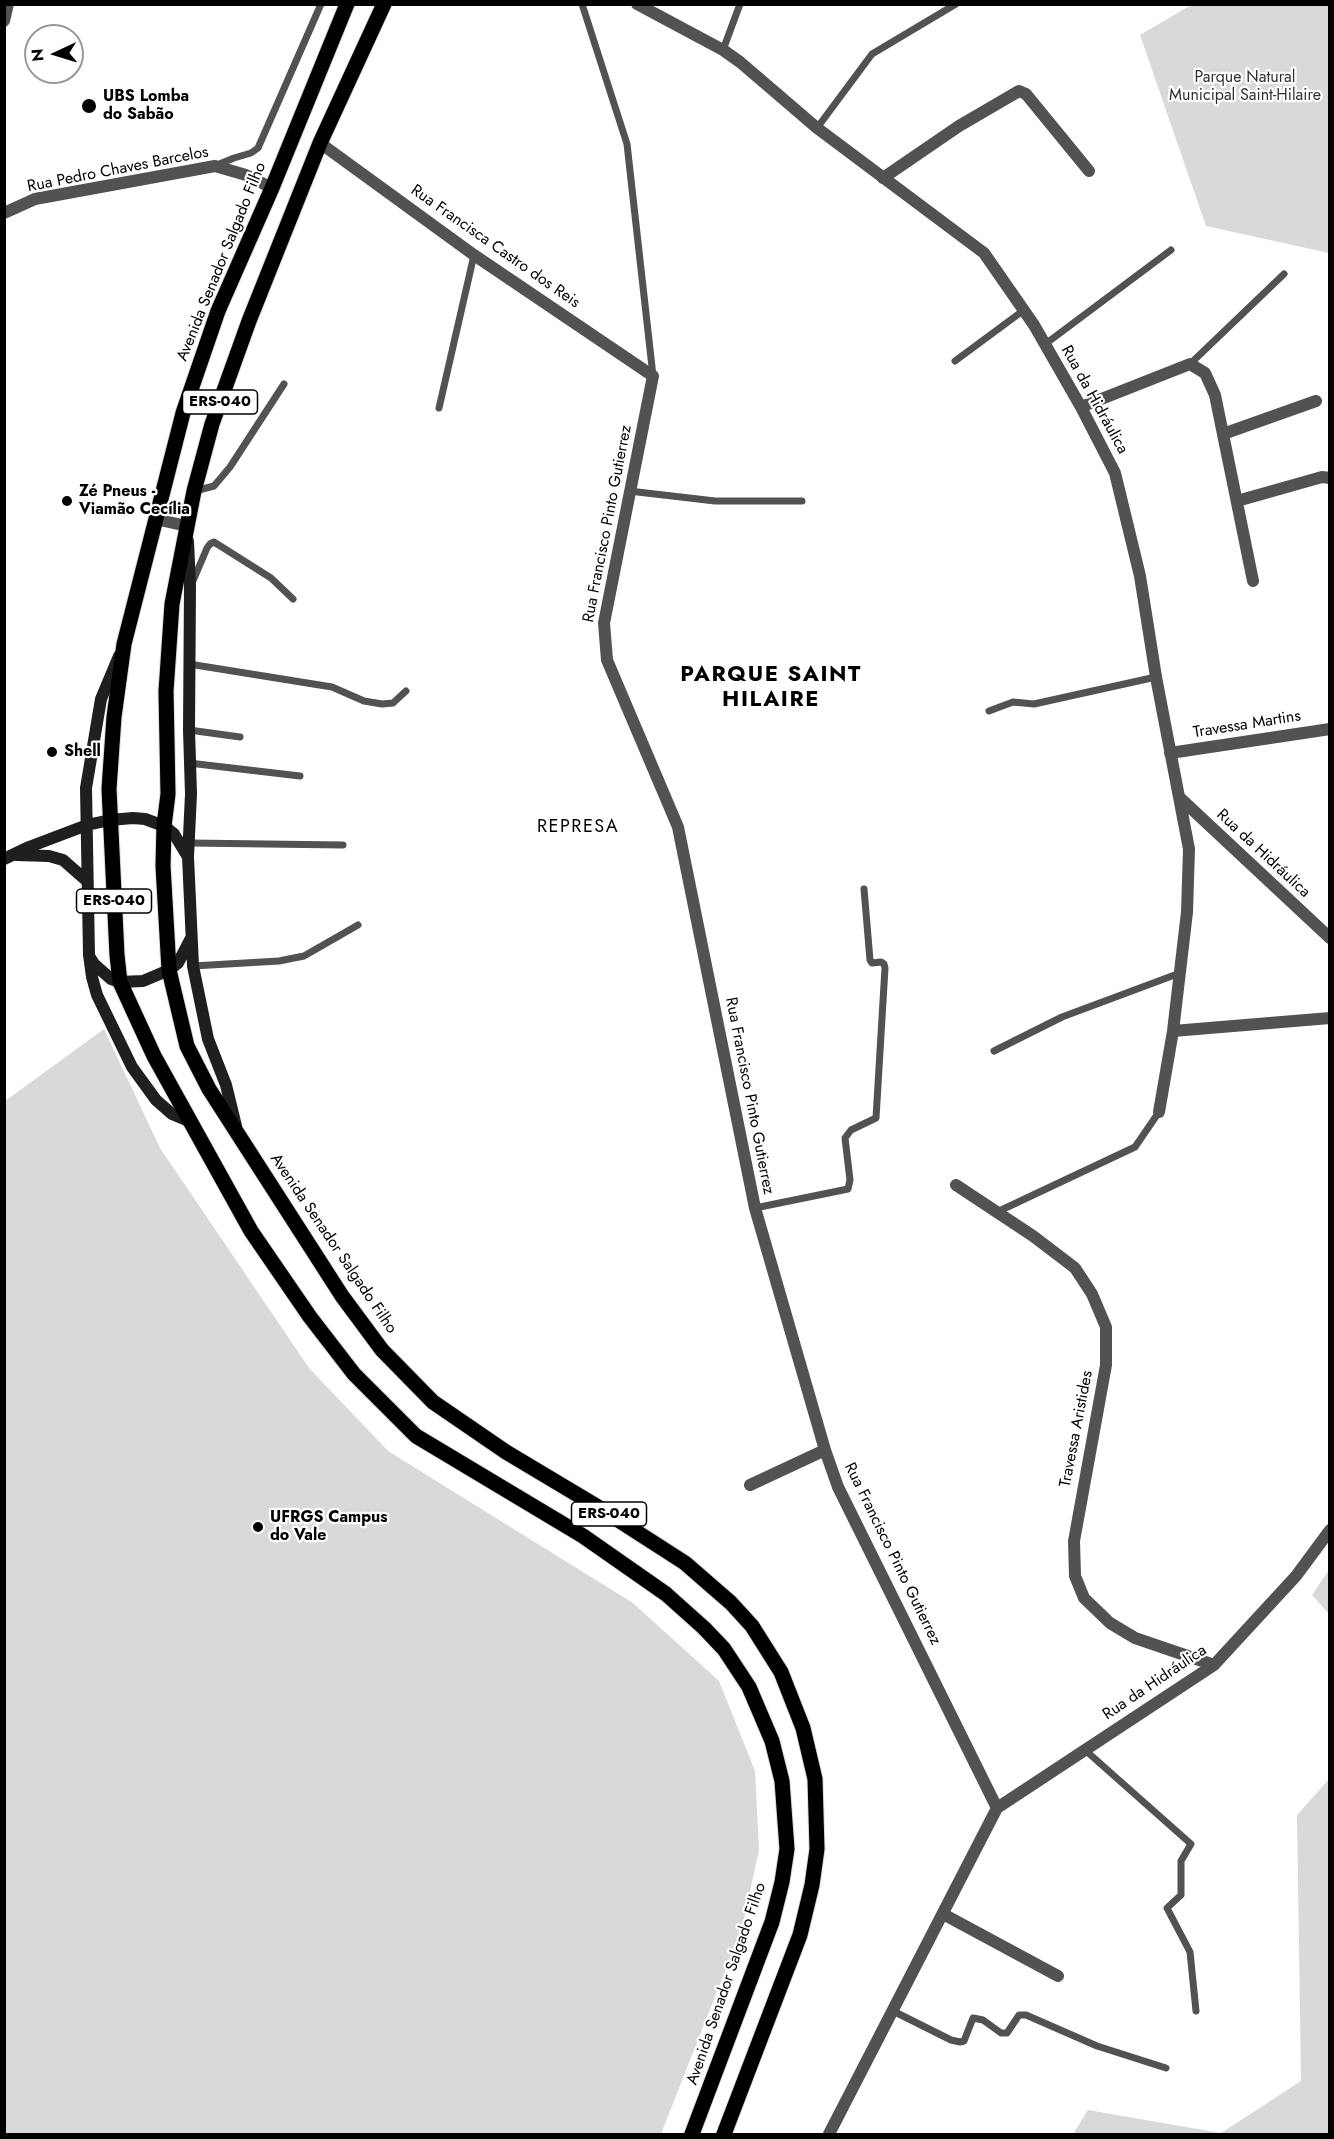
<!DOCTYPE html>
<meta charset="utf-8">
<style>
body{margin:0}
#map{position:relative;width:1334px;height:2139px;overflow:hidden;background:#fff;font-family:Jost,sans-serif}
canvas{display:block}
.frame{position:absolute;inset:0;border:6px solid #000;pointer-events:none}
.north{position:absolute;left:24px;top:24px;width:60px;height:60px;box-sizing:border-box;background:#fff;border:2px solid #999;border-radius:50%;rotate:266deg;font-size:16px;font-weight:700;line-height:24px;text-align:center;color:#000}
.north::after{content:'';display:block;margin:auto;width:21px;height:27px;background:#000;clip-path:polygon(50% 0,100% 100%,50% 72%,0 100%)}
</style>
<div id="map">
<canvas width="1334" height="2139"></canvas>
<div class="frame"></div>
<div class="north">N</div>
</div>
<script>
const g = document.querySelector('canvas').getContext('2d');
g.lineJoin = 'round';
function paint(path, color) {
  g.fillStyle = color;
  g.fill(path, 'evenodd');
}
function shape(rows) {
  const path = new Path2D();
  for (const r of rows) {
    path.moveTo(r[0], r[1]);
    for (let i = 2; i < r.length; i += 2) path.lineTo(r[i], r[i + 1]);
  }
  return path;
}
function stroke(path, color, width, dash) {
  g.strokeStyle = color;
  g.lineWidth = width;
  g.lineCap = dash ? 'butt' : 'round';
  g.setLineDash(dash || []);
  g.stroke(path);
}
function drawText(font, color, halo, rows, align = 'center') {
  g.font = font + ' Jost,sans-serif';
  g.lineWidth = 4.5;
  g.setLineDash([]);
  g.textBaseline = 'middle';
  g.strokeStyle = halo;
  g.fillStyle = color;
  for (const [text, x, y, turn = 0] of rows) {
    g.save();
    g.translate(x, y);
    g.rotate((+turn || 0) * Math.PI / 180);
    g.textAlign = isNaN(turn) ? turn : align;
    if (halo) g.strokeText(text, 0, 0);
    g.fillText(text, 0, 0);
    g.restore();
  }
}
paint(shape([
 [1191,5,1329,5,1329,253,1206,226,1140,35],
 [104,1029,160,1148,309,1368,388,1451,633,1603,719,1681,755,1771,759,1850,742,1928,661,2134,5,2134,5,1101],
 [1329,1570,1329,1614,1312,1595],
 [1329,1779,1329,2134,1073,2134,1088,2110,1221,2133,1301,2081,1297,1815]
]), '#d9d9d9');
const primary = shape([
 [347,4,272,188,218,311,183,413,124,644,114,717,109,789,117,955,120,982,154,1056,251,1231,310,1317,354,1374,416,1436,583,1536,666,1594,704,1628,724,1649,749,1687,772,1741,782,1781,787,1849,782,1882,772,1922,692,2134],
 [384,4,320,143,249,321,212,424,194,491,172,604,166,691,168,794,164,826,163,866,169,970,187,1046,209,1089,342,1296,382,1350,433,1402,506,1452,598,1507,685,1563,731,1603,752,1626,781,1672,803,1728,815,1779,817,1849,812,1885,800,1935,724,2134]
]);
stroke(primary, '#dbdbdb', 17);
stroke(shape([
 [582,4,627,144,653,376],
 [723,50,740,4],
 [817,128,872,54,956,4],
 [217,165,234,158,251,153,258,148,321,4],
 [1044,345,1171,250],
 [955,361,1024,310],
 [1190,364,1284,274],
 [439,408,474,255],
 [195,491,214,486,230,467,284,384],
 [629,491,715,501,802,501],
 [193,581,207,548,210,544,214,542,271,578,293,599],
 [189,664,332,687,364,701,382,704,393,703,406,691],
 [989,711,1013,702,1034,704,1156,677],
 [189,730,240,737],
 [189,763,300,776],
 [190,843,343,845],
 [193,966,279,961,304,956,358,925],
 [994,1051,1062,1017,1180,973],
 [755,1208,848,1189,850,1180,845,1138,851,1130,876,1118,885,968,884,964,881,962,872,963,870,960,864,889],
 [997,1212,1135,1147,1159,1112],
 [1085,1750,1191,1844,1181,1861,1181,1895,1167,1908,1190,1952,1196,2011],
 [893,2011,951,2040,960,2042,964,2041,973,2018,983,2020,1001,2033,1007,2033,1019,2015,1026,2015,1097,2046,1166,2068]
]), '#525252', 7);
stroke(shape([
 [637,4,723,50,740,62,817,128,984,253,1034,325,1081,407,1115,473,1140,576,1156,677,1179,797,1330,938],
 [4,21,8,4],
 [320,143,474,255,653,376,604,623,607,660,678,827,755,1208,825,1450,838,1487,997,1808],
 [883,178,959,126,1019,91,1026,94,1089,171],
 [4,213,35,199,215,166,246,175,272,188],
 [1081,407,1190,364,1205,373,1215,395,1253,581],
 [1223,434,1316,401],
 [1237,501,1322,477,1330,478],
 [155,519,187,526],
 [1170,753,1330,729],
 [1173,1031,1330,1018],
 [1159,1112,1173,1031,1187,912,1189,849,1179,797],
 [956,1185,1033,1236,1075,1268,1092,1294,1106,1327,1106,1365,1074,1541,1075,1576,1084,1598,1110,1623,1135,1638,1214,1665],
 [750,1485,825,1450],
 [943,1914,1058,1976],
 [829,2134,997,1808,1214,1665,1296,1576,1330,1530]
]), '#525252', 12);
stroke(shape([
 [188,541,190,586,189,730,191,794,188,857,193,966,208,1039,226,1085,236,1126],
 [119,656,101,699,86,788,89,955,92,977,97,995,132,1067,156,1100,172,1114,191,1122],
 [16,855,49,856,63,860,87,881],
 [4,859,29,847,87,825,110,820,133,818,145,819,164,826,174,834,188,857],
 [89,956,94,964,111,979,120,982,143,981,169,970,178,963,190,940]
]), '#1f1f1f', 12);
stroke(primary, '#000', 15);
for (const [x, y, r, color] of [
 [89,106,8,"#000"],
 [67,501,6,"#000"],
 [52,752,6,"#000"],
 [258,1527,6,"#000"]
]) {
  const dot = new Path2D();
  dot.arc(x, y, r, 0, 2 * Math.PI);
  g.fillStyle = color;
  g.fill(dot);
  stroke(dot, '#fff', 2);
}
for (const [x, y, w] of [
 [220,402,75],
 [114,901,75],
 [609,1514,75]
]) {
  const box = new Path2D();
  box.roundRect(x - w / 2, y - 12, w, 24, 4.5);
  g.fillStyle = '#fff';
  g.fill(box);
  stroke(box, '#000', 1.5);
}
drawText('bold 15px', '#000', null, [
 ["ERS-040",220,402],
 ["ERS-040",114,901],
 ["ERS-040",609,1514]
]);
drawText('16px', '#303030', '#fff', [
 ["Parque Natural",1245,78],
 ["Municipal Saint-Hilaire",1245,96]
]);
drawText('bold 16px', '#000', '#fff', [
 ["UBS Lomba",103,97],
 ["do Sabão",103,115],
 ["Zé Pneus -",79,492],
 ["Viamão Cecília",79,510],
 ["Shell",64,752],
 ["UFRGS Campus",270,1518],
 ["do Vale",270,1536]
], 'left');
drawText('16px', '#000', '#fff', [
 ["Rua Pedro Chaves Barcelos",118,170,-11],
 ["Rua Francisca Castro dos Reis",495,247,35],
 ["Avenida Senador Salgado Filho",222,262,-68],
 ["Rua da Hidráulica",1094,400,61],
 ["Rua Francisco Pinto Gutierrez",608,524,-79],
 ["Travessa Martins",1247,725,-9],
 ["Rua da Hidráulica",1263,854,43],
 ["Rua Francisco Pinto Gutierrez",749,1096,79],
 ["Avenida Senador Salgado Filho",333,1244,56],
 ["Travessa Aristides",1077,1429,-79],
 ["Rua Francisco Pinto Gutierrez",892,1554,64],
 ["Rua da Hidráulica",1155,1683,-34],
 ["Avenida Senador Salgado Filho",727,1984,-71]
]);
g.letterSpacing = '1.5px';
drawText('18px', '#000', '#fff', [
 ["REPRESA",578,828]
]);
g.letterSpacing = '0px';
g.letterSpacing = '1.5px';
drawText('bold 22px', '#000', '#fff', [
 ["PARQUE SAINT",771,676],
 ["HILAIRE",771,701]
]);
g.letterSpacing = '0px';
</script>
